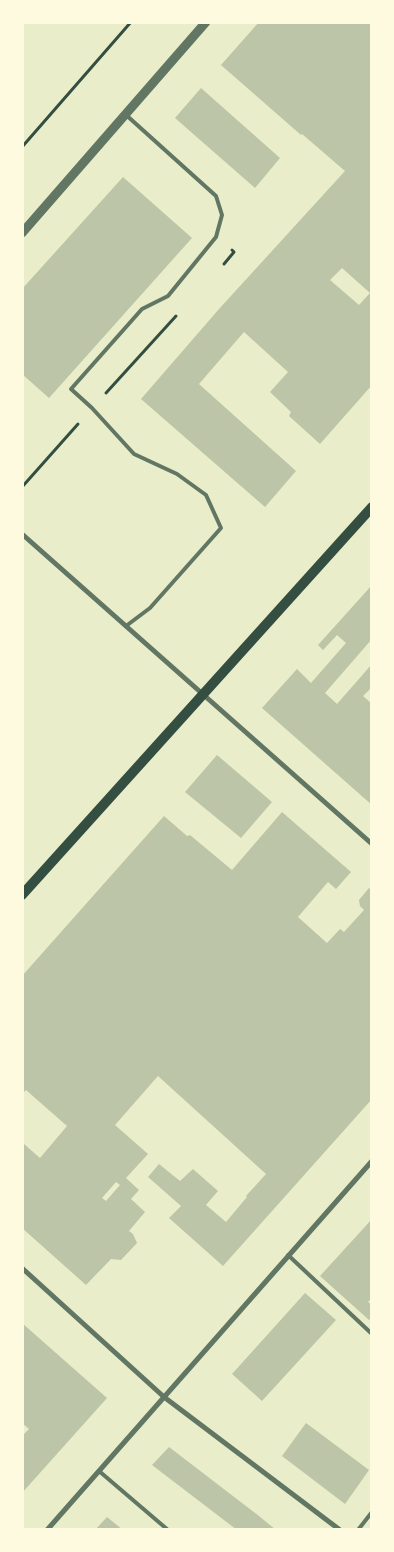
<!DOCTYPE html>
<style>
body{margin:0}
#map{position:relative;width:394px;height:1552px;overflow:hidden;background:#e9edc9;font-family:Poppins,sans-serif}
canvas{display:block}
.frame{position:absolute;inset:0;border:24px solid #fefae0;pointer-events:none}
</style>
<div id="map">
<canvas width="394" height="1552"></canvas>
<div class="frame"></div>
</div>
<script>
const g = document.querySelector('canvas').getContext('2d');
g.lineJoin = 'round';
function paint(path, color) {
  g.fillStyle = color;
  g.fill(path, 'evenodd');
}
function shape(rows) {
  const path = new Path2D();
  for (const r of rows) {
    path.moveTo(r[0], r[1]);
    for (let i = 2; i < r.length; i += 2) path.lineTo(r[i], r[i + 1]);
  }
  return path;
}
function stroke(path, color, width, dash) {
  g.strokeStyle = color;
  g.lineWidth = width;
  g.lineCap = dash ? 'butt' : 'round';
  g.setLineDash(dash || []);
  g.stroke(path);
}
paint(shape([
 [259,22,372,22,372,385,320,444,289,416,291,412,270,392,288,372,244,332,199,384,296,471,265,507,141,399,219,309,345,171,302,134,301,135,221,65],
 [342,268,370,293,359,305,330,280],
 [201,88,280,158,255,188,175,118],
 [123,177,192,238,49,398,22,374,22,289],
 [372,585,372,639,325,693,337,704,372,664,372,687,363,696,372,704,372,805,262,708,297,669,311,683,346,643,337,635,323,650,318,645],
 [217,755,272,802,241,838,185,792],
 [282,812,351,872,336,889,328,882,298,917,327,943,340,929,344,932,364,910,360,906,359,900,369,888,372,890,372,1099,223,1266,169,1218,181,1206,148,1177,159,1164,180,1181,193,1169,218,1191,206,1205,226,1222,247,1197,246,1196,266,1174,158,1076,115,1125,148,1154,126,1178,139,1190,131,1199,145,1212,129,1231,133,1234,137,1243,121,1260,111,1259,86,1285,22,1228,22,1146,24,1144,40,1158,67,1126,26,1090,22,1094,22,976,164,816,187,836,190,835,232,870],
 [116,1182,120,1185,106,1201,102,1198],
 [372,1219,372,1298,368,1302,372,1305,372,1317,369,1320,320,1276],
 [305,1293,336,1320,262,1401,232,1374],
 [22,1323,107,1398,22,1493,22,1436,29,1429,22,1423],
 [306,1423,369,1470,345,1504,282,1456],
 [169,1447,259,1516,276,1530,237,1530,152,1465],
 [107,1517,123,1530,95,1530]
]), '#bcc5a7');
stroke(shape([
 [22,147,131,22],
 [224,264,234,252,232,250],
 [106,393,176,316],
 [22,487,78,424]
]), '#344e41', 3);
stroke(shape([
 [125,114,216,196,222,215,216,237,168,296,142,309,71,389,92,408,134,454,177,474,206,495,221,528,150,608,126,626],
 [288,1255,372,1334],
 [99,1471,168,1530],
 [358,1530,372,1512]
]), '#617663', 4);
stroke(shape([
 [22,534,372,844],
 [22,1268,164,1397,340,1530],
 [47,1530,372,1161]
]), '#617663', 5);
stroke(shape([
 [22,233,206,22]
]), '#617663', 9);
stroke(shape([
 [22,895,372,507]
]), '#344e41', 10);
</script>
